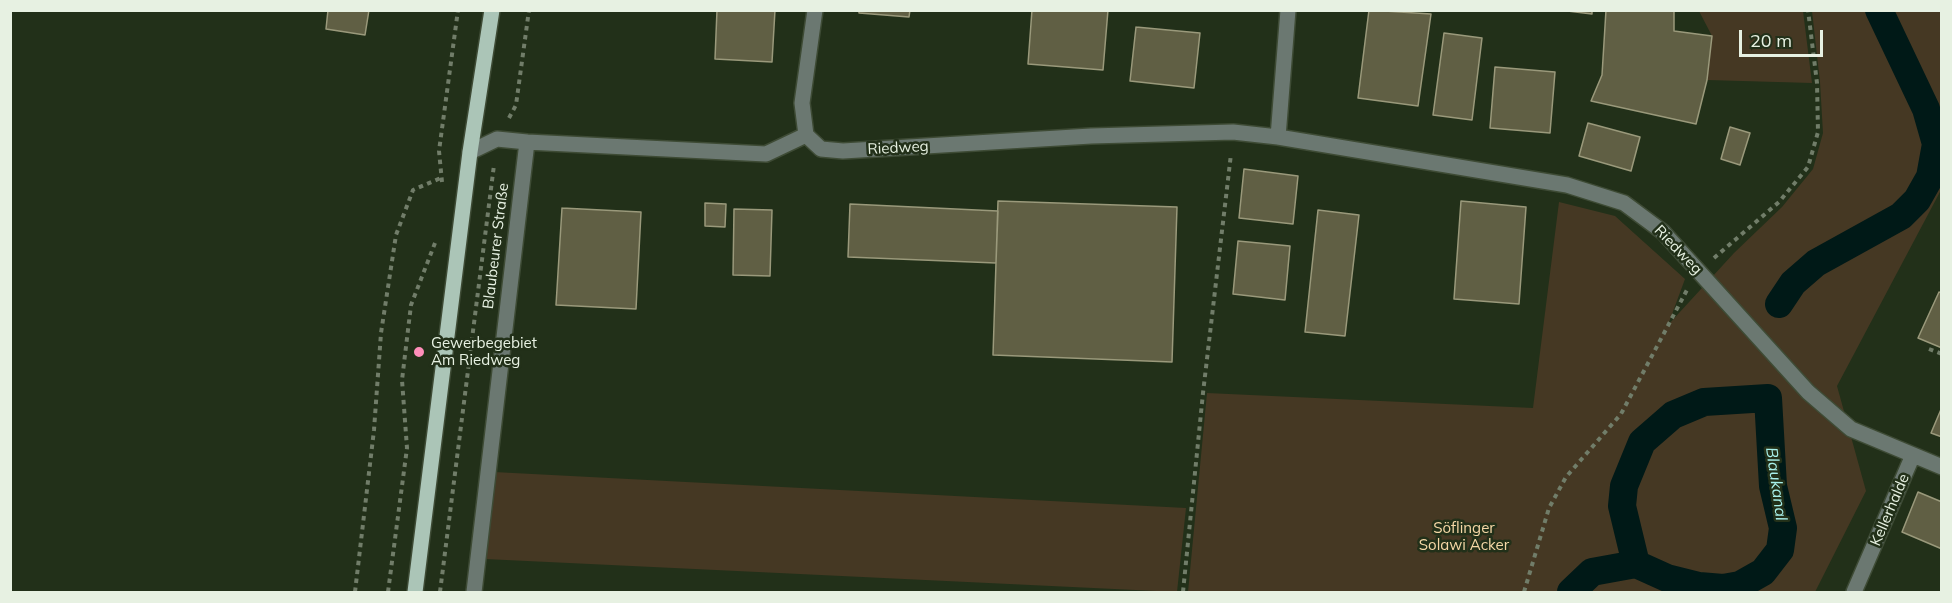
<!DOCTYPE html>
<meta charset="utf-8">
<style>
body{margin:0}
#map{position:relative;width:1952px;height:603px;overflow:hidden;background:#223019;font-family:Mulish,sans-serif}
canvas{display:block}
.frame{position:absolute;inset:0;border:12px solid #e7f1e2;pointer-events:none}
.scale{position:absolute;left:1739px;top:30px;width:84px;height:27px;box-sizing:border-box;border:3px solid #e7f1e2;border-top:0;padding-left:8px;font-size:18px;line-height:21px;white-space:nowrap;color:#e7f1e2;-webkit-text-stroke:4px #223019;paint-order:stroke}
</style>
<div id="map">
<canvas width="1952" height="603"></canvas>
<div class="frame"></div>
<div class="scale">20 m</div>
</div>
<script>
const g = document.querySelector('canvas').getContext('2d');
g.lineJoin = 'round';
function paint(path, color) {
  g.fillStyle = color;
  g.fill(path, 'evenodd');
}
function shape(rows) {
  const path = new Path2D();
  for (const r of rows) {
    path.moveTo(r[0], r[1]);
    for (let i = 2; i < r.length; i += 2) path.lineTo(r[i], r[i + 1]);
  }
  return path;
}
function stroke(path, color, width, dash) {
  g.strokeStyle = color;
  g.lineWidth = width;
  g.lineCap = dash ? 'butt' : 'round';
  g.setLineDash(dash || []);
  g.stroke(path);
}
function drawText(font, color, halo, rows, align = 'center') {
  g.font = font + ' Mulish,sans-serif';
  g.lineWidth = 5;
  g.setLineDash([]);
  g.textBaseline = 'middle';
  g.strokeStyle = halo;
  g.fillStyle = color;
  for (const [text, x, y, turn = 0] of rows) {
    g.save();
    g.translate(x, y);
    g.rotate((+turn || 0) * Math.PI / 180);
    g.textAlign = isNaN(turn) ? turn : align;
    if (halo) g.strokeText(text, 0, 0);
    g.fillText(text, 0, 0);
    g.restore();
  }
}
paint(shape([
 [1699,11,1803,11,1812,83,1707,80,1712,36],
 [1812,11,1941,11,1941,190,1837,386,1866,491,1815,592,1188,592,1207,393,1533,408,1559,202,1615,216,1685,279,1668,325,1734,253,1782,207,1813,169,1823,133,1820,82],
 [494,472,1186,508,1177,592,485,559]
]), '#453823');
stroke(shape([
 [1779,304,1793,283,1816,263,1901,216,1917,200,1930,177,1936,144,1926,109,1879,10],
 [1571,592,1592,572,1636,564,1667,578,1699,586,1723,588,1740,585,1763,572,1780,550,1783,528,1773,486,1768,398,1704,402,1673,415,1642,442,1624,486,1622,506,1636,564]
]), '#001917', 28);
const building = shape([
 [328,10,369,10,365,35,326,29,328,10],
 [717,10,775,10,772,62,715,59,717,10],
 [859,10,910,10,909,17,859,13,859,10],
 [1032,10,1108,10,1103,70,1028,64,1032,10],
 [1369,10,1431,14,1418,106,1358,98,1369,10],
 [1559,10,1592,10,1592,14,1559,10],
 [1606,10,1674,10,1674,31,1712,36,1707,80,1696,124,1591,101,1602,75,1606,10],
 [1136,27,1200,33,1194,88,1130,81,1136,27],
 [1444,33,1482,38,1472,120,1433,115,1444,33],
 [1495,67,1555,72,1550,133,1490,128,1495,67],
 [1588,123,1640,137,1631,171,1579,156,1588,123],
 [1730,127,1750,133,1740,165,1721,159,1730,127],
 [1244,169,1298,176,1293,224,1239,218,1244,169],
 [998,201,1177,207,1172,362,993,355,998,201],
 [1461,201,1526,207,1519,304,1454,299,1461,201],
 [705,203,726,204,725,227,705,226,705,203],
 [850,204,998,211,996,263,848,257,850,204],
 [562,208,641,212,636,309,556,305,562,208],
 [734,209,772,210,770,276,733,275,734,209],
 [1318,210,1359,215,1345,336,1305,332,1318,210],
 [1238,241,1290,246,1285,300,1233,294,1238,241],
 [1939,292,1942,293,1942,348,1918,338,1939,292],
 [1942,407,1942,437,1931,433,1942,407],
 [1918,492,1942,502,1942,549,1902,532,1918,492]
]);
paint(building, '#605f44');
stroke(building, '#9a997b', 1.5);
const minor = shape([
 [806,135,821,149,843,151,1091,136,1233,132,1278,137,1567,185,1624,203,1663,232,1808,392,1851,429,1942,467],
 [806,135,802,103,815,10],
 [1278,137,1288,10],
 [527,142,766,154,806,135],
 [470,152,497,139,527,142,474,592],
 [1854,592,1913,455]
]);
const major = shape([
 [415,592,470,152,492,10]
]);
stroke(minor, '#3e4b35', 18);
stroke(major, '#3e4b35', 18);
stroke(shape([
 [509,118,516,105,529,10],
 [442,182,439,151,458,10],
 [1714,258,1779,202,1808,167,1818,132,1817,83,1808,10],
 [1929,349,1942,354],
 [355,592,374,430,381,333,396,235,413,190,443,177],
 [388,592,407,448,402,380,411,305,435,243],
 [440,592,494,165],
 [1183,592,1203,393,1231,154],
 [1524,592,1549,508,1566,477,1621,414,1688,288]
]), '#717d69', 4, [4.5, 4.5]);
stroke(minor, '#6b7871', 15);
stroke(major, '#abc5b7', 15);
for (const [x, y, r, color] of [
 [419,352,6,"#ff8eba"]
]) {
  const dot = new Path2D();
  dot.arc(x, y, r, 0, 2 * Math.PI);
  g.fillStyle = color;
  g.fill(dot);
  stroke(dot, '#223019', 2);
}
drawText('15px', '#e7f1e2', '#223019', [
 ["Riedweg",898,148,-3],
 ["Blaubeurer Straße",496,246,-83],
 ["Riedweg",1678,250,46],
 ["Kellerhalde",1890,510,-67]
]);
drawText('15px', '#e7f1e2', '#223019', [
 ["Gewerbegebiet",431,343],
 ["Am Riedweg",431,360]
], 'left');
drawText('15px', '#f5d7a6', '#223019', [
 ["Söflinger",1464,528],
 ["Solawi Acker",1464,545]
]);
drawText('italic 16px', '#a8f0ea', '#223019', [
 ["Blaukanal",1776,484,82]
]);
</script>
